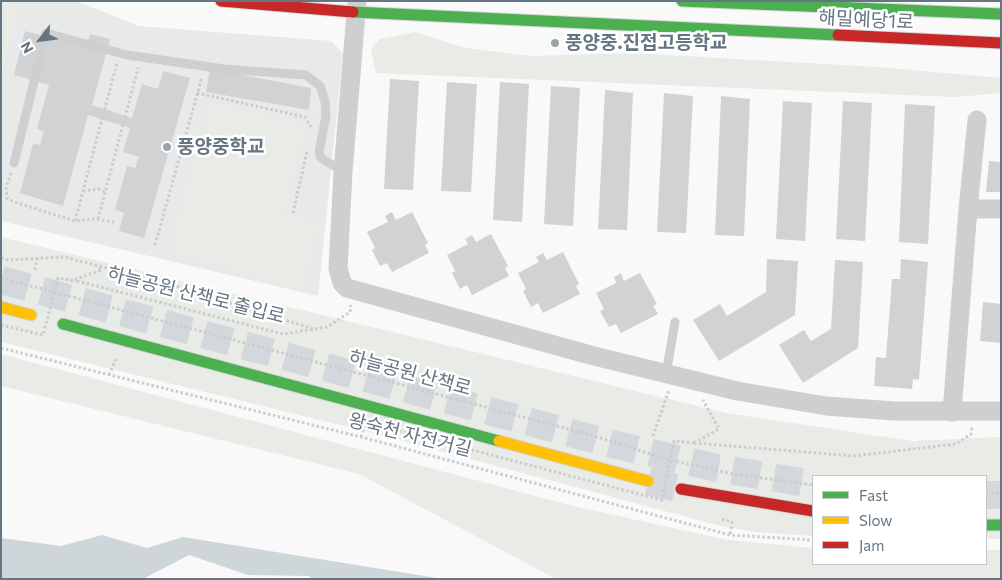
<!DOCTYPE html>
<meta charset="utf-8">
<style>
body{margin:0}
#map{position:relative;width:1002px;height:580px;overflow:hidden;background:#f9f9f9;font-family:Commissioner,sans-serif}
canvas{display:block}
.frame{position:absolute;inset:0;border:2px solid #657683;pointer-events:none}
.legend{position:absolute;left:812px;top:475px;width:175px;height:90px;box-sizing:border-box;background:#fff;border:1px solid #c1c8cd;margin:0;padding:6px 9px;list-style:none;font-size:15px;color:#657683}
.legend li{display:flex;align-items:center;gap:10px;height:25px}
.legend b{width:25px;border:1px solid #c1c8cd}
.north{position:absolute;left:15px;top:15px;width:50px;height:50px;-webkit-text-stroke:4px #fff;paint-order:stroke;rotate:240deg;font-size:14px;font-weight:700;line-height:20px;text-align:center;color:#657683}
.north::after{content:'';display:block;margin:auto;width:18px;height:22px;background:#657683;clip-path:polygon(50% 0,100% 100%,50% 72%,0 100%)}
</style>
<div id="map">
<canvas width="1002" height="580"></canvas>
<div class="frame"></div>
<ul class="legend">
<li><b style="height:6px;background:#4caf50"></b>Fast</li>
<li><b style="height:6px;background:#ffc107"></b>Slow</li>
<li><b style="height:6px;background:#c62828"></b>Jam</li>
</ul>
<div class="north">N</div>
</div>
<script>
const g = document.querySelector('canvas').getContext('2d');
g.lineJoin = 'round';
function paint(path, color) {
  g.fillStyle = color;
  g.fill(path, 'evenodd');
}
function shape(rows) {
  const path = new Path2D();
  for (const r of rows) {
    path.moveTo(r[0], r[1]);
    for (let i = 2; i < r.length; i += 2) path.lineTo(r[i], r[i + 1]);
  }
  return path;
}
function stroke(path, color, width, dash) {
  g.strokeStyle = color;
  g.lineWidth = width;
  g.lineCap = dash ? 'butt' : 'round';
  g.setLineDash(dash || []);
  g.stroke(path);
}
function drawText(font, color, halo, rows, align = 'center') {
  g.font = font + ' Commissioner,"Noto Sans KR",sans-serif';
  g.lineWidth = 5;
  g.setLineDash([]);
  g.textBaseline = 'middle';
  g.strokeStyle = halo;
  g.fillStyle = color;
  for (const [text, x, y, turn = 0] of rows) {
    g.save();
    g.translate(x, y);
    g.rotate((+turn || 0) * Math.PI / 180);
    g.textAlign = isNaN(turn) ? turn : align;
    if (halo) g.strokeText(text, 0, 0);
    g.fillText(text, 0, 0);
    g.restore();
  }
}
paint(shape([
 [18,1,76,1,139,26,331,41,343,54,318,296,1,221,1,74]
]), '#e8e9e9');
paint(shape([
 [1,1,18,1,1,74],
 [415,32,466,48,530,56,631,53,878,67,1001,78,1001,93,956,97,376,73,371,49,380,39],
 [210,72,301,78,309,80,315,86,318,98,315,121,307,114,206,88],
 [211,103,305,127,282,213,319,223,302,288,170,252],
 [1,237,726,413,912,441,1001,437,1001,539,986,539,986,476,813,476,813,536,755,532,721,526,369,432,1,342],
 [1,354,573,506,728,540,813,548,813,564,986,564,986,550,1001,550,1001,579,556,579,359,474,1,386]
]), '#e8ebe6');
paint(shape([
 [102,535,147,548,183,537,443,579,312,579,309,576,248,575,189,555,143,579,1,579,1,538,61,546]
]), '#ced6d9');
paint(shape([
 [25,31,87,47,90,34,110,39,92,105,132,118,142,84,158,89,163,71,190,78,144,238,119,231,124,213,115,210,127,166,135,168,139,157,123,152,130,128,88,115,63,206,20,193,33,144,40,145,44,131,37,129,49,85,14,75],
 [210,69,311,88,309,110,206,92],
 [390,79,419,81,413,190,384,189],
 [447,82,477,84,471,192,441,191],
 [500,82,529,84,522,222,493,220],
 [551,86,580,88,573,226,544,224],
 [605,90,633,93,627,230,598,229],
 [664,93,693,96,686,233,657,232],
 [721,96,750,99,744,236,715,235],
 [783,101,812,103,805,241,776,239],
 [843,101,872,103,865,241,836,239],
 [905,104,935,106,928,244,899,242],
 [989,161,1001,162,1001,192,986,192],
 [392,212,396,220,412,212,428,243,425,245,429,253,392,272,387,263,380,266,372,250,375,248,367,232,388,222,385,216],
 [491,234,508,266,505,268,509,276,472,295,467,285,460,289,452,273,455,271,447,255,468,244,465,239,472,235,476,242],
 [563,252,579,284,576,286,580,294,543,313,538,303,531,307,523,291,526,289,518,273,539,262,536,257,543,253,547,260],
 [767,259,798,261,795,315,719,361,693,320,720,304,727,316,766,292],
 [901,259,928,262,919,380,913,379,912,389,874,386,876,357,886,358,892,279,900,279],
 [835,260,863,262,858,348,803,383,779,345,804,330,811,341,831,329],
 [621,273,624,281,640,273,657,304,653,306,658,314,621,333,616,324,609,327,600,311,604,309,596,293,616,283,614,277],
 [983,302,1001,304,1001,343,980,341]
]), '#d0d2d3');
stroke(shape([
 [1,280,608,443,717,468,813,484],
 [648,481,681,489],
 [986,495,1001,495]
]), '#d4d8dc', 28, [28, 14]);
const fast = shape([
 [682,1,1001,14],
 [353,12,838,35],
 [63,324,499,441],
 [986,525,1001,525]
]);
const slow = shape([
 [1,307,31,315],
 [499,441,648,481]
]);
const jam = shape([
 [221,1,353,12],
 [838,35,1001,43],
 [681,489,813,511]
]);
stroke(fast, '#d5d6d7', 13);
stroke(slow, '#d5d6d7', 13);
stroke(jam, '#d5d6d7', 13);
stroke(shape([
 [197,93,305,117,311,127],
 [11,173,6,188,7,198,14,202,75,221,95,219,114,222],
 [83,191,99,189,105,192],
 [293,213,307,152],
 [98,219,138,68],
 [75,221,117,63],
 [155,245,202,77],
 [1,258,8,260,64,257,169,284,314,329],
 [35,270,37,259],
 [70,281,102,270,97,266],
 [77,281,283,334,327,327,350,312,351,305],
 [1,348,361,437,730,535,813,540],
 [109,375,116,359],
 [653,436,669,390],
 [694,443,854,456,956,444,971,434,972,427],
 [694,443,719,429,703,400],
 [986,493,1001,493],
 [722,519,732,522,730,535]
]), '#cbcccd', 3, [2.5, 2.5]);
stroke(shape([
 [14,163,46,33,127,55,224,69,306,75,320,86,325,101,326,116,319,152,321,158,342,171],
 [666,374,675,322]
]), '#cecfd0', 9);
stroke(shape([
 [357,1,343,172,338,268,342,283,347,288,594,356,737,391,826,406,894,411,1001,411],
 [968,209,977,120],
 [952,412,968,209,1001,209]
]), '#cecfd0', 19);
stroke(fast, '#4caf50', 11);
stroke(slow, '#ffc107', 11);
stroke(jam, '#c62828', 11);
stroke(shape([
 [1,278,594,436,670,460,733,474,813,485],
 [1,325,43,335,58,278,77,281],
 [361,437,366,422,662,500,674,441,694,443]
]), '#cbcccd', 3, [2.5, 2.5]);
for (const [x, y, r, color] of [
 [555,43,5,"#99a4ac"],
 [167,147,5,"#99a4ac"]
]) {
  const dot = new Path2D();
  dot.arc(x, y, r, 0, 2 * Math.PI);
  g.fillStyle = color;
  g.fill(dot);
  stroke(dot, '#fff', 2);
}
drawText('19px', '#657683', '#fff', [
 ["해밀예당1로",866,20,3],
 ["하늘공원 산책로 출입로",196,295,14],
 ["하늘공원 산책로",410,373,15],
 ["왕숙천 자전거길",410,435,14]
]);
drawText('bold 19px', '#657683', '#fff', [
 ["풍양중.진접고등학교",565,43],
 ["풍양중학교",177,147]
], 'left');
</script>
